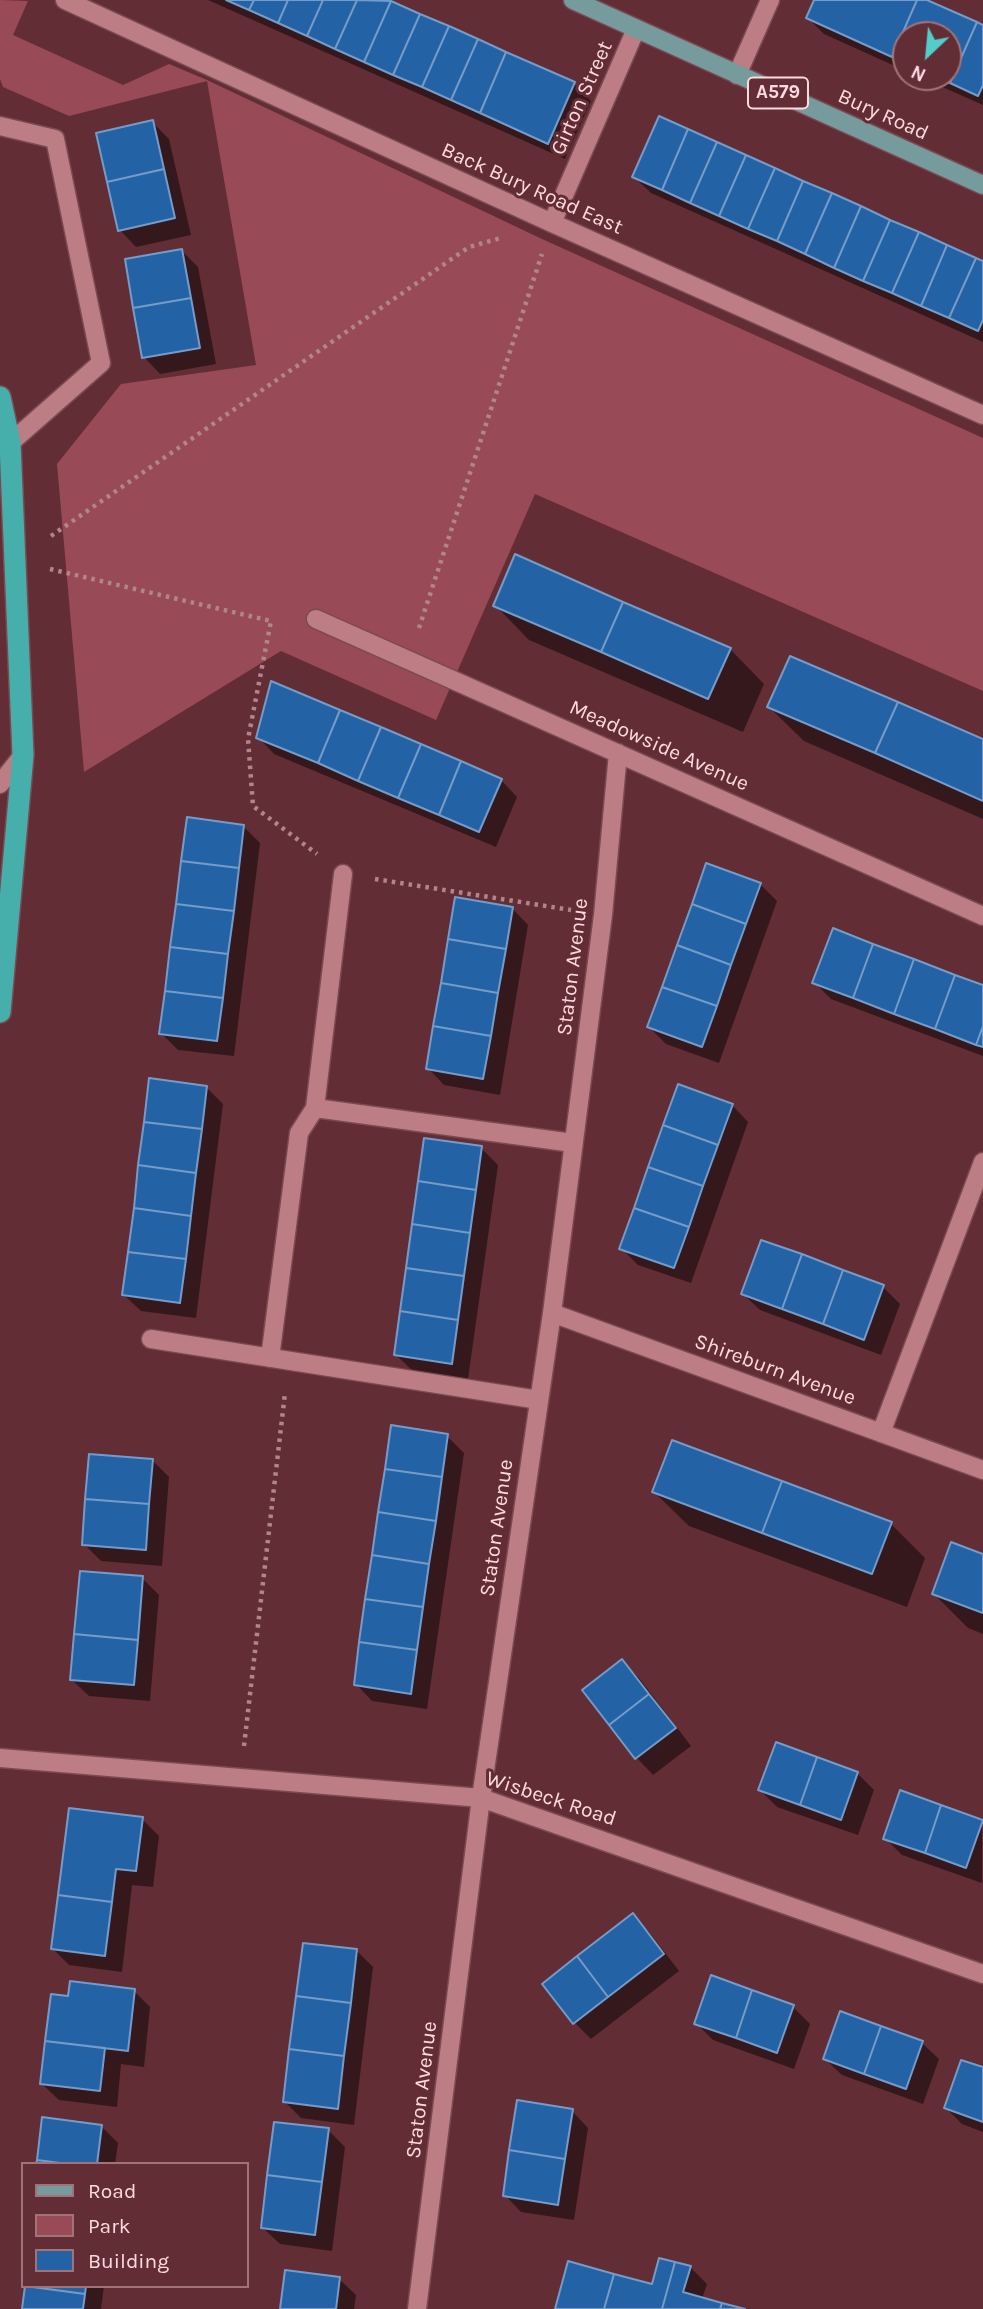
<!DOCTYPE html>
<style>
body{margin:0}
#map{position:relative;width:983px;height:2309px;overflow:hidden;background:#632d35;font-family:Karla,sans-serif}
canvas{display:block}
.legend{position:absolute;left:21px;top:2162px;width:228px;height:126px;box-sizing:border-box;background:#632d35;border:2px solid #a17379;margin:0;padding:9px 12px;list-style:none;font-size:21px;color:#fedbde}
.legend li{display:flex;align-items:center;gap:14px;height:35px}
.legend b{width:35px;border:2px solid #a17379}
.north{position:absolute;left:892px;top:21px;width:70px;height:70px;box-sizing:border-box;background:#632d35;border:2px solid #a17379;border-radius:50%;rotate:206deg;font-size:19px;font-weight:700;line-height:28px;text-align:center;color:#fedbde}
.north::after{content:'';display:block;margin:auto;width:24px;height:32px;background:#53cdc9;clip-path:polygon(50% 0,100% 100%,50% 72%,0 100%)}
</style>
<div id="map">
<canvas width="983" height="2309"></canvas>
<ul class="legend">
<li><b style="height:9px;background:#759b9c"></b>Road</li>
<li><b style="height:19px;background:#984b56"></b>Park</li>
<li><b style="height:19px;background:#2363a5"></b>Building</li>
</ul>
<div class="north">N</div>
</div>
<script>
const g = document.querySelector('canvas').getContext('2d');
g.lineJoin = 'round';
function paint(path, color) {
  g.fillStyle = color;
  g.fill(path, 'evenodd');
}
function shape(rows) {
  const path = new Path2D();
  for (const r of rows) {
    path.moveTo(r[0], r[1]);
    for (let i = 2; i < r.length; i += 2) path.lineTo(r[i], r[i + 1]);
  }
  return path;
}
function stroke(path, color, width, dash) {
  g.strokeStyle = color;
  g.lineWidth = width;
  g.lineCap = dash ? 'butt' : 'round';
  g.setLineDash(dash || []);
  g.stroke(path);
}
function drawText(font, color, halo, rows, align = 'center') {
  g.font = font + ' Karla,sans-serif';
  g.lineWidth = 6;
  g.setLineDash([]);
  g.textBaseline = 'middle';
  g.strokeStyle = halo;
  g.fillStyle = color;
  for (const [text, x, y, turn = 0] of rows) {
    g.save();
    g.translate(x, y);
    g.rotate((+turn || 0) * Math.PI / 180);
    g.textAlign = isNaN(turn) ? turn : align;
    if (halo) g.strokeText(text, 0, 0);
    g.fillText(text, 0, 0);
    g.restore();
  }
}
paint(shape([
 [0,0,28,1,13,35,123,85,169,64,207,80,542,239,983,438,983,691,535,494,436,720,281,651,84,772,57,464,121,384,256,365,207,81,69,116,3,87,0,79]
]), '#984b56');
paint(shape([
 [208,0,386,0,574,84,591,101,565,159],
 [816,0,923,0,983,27,983,105,920,77,948,77,948,35,906,35,906,71,824,34,808,18],
 [152,122,169,139,191,235,136,247,120,230],
 [634,177,983,262,983,342,651,193],
 [182,251,198,267,216,364,160,374,144,357],
 [495,605,730,649,764,684,743,732,529,640],
 [769,707,983,741,983,819,804,741],
 [258,737,501,780,517,797,496,847,274,754],
 [243,826,260,843,234,1056,178,1050,161,1033],
 [760,884,777,901,719,1063,666,1044,649,1027],
 [512,908,528,925,500,1095,444,1085,428,1068],
 [814,982,983,986,983,1056,831,999],
 [206,1087,223,1104,196,1318,141,1311,124,1295],
 [732,1105,748,1122,691,1283,638,1265,621,1248],
 [481,1148,498,1165,468,1379,413,1371,396,1355],
 [762,1242,883,1287,900,1304,881,1355,760,1310,743,1294],
 [447,1436,464,1453,427,1709,372,1701,356,1684],
 [152,1460,169,1477,162,1566,101,1561,84,1544],
 [654,1492,891,1524,925,1558,907,1607,689,1526],
 [983,1556,983,1634,968,1628,934,1594],
 [142,1578,159,1595,150,1701,89,1696,72,1680],
 [622,1661,639,1678,691,1746,653,1775,637,1758,584,1690],
 [857,1773,874,1790,858,1835,777,1807,760,1790],
 [142,1819,159,1836,153,1887,132,1885,122,1972,69,1965,52,1948],
 [982,1822,982,1883,902,1855,885,1838],
 [633,1916,649,1932,679,1971,591,2039,575,2023],
 [357,1951,373,1967,354,2125,301,2118,285,2102],
 [134,1991,150,2007,144,2067,121,2064,117,2107,59,2100,42,2084,69,1998],
 [793,2007,810,2024,794,2069,713,2040,696,2023],
 [922,2043,939,2059,923,2104,842,2075,825,2059],
 [983,2069,983,2132,962,2124,946,2108],
 [572,2111,588,2128,574,2220,521,2212,505,2195],
 [101,2126,118,2143,115,2164,38,2164],
 [328,2130,345,2147,332,2251,280,2244,263,2228],
 [690,2267,707,2284,702,2299,739,2309,557,2309,653,2286],
 [339,2279,356,2295,354,2309,282,2309],
 [26,2286,104,2286,101,2309,24,2309]
]), '#0007');
const building = shape([
 [226,0,254,0,249,10,226,0],
 [254,0,288,0,278,23,249,10,254,0],
 [288,0,323,0,307,36,278,23,288,0],
 [323,0,357,0,335,49,307,36,323,0],
 [357,0,391,1,364,62,335,49,357,0],
 [814,0,917,0,892,57,806,18,814,0],
 [917,0,927,0,977,22,950,83,937,77,948,77,948,35,906,35,906,63,892,57,917,0],
 [391,1,420,14,393,75,364,62,391,1],
 [420,14,449,26,422,87,393,75,420,14],
 [977,22,983,25,983,85,978,96,950,83,977,22],
 [449,26,478,39,451,100,422,87,449,26],
 [478,39,506,52,480,113,451,100,478,39],
 [506,52,575,82,548,144,480,113,506,52],
 [659,116,688,129,662,190,632,177,659,116],
 [153,120,164,169,107,182,96,133,153,120],
 [688,129,717,142,690,203,662,190,688,129],
 [717,142,746,155,719,216,690,203,717,142],
 [746,155,775,168,748,229,719,216,746,155],
 [775,168,803,181,777,241,748,229,775,168],
 [164,169,175,218,118,231,107,182,164,169],
 [803,181,832,193,805,254,777,241,803,181],
 [832,193,861,206,834,268,805,254,832,193],
 [861,206,890,220,863,281,834,268,861,206],
 [890,220,919,232,892,293,863,281,890,220],
 [919,232,947,245,921,306,892,293,919,232],
 [947,245,976,258,949,318,921,306,947,245],
 [182,249,191,298,133,308,125,259,182,249],
 [976,258,983,261,983,320,978,331,949,318,976,258],
 [191,298,200,348,142,358,133,308,191,298],
 [515,554,623,602,601,652,493,606,515,554],
 [623,602,731,648,708,699,601,652,623,602],
 [790,656,898,702,875,753,767,707,790,656],
 [271,681,340,710,318,763,256,738,271,681],
 [898,702,983,739,983,801,875,753,898,702],
 [340,710,381,727,358,781,318,763,340,710],
 [381,727,421,744,398,798,358,781,381,727],
 [421,744,461,761,439,815,398,798,421,744],
 [461,761,502,779,479,832,439,815,461,761],
 [187,817,244,825,239,868,181,861,187,817],
 [181,861,239,868,234,911,176,904,181,861],
 [706,863,761,883,746,924,692,904,706,863],
 [455,897,513,907,506,949,448,939,455,897],
 [176,904,234,911,228,954,170,947,176,904],
 [692,904,746,924,731,965,677,945,692,904],
 [833,928,873,944,853,998,812,983,833,928],
 [448,939,506,949,498,993,441,983,448,939],
 [873,944,914,959,894,1014,853,998,873,944],
 [677,945,731,965,717,1006,662,987,677,945],
 [170,947,228,954,223,998,165,991,170,947],
 [914,959,955,975,935,1029,894,1014,914,959],
 [955,975,983,985,983,1026,976,1045,935,1029,955,975],
 [441,983,498,993,491,1036,433,1026,441,983],
 [662,987,717,1006,702,1047,647,1027,662,987],
 [165,991,223,998,217,1041,159,1034,165,991],
 [433,1026,491,1036,483,1079,426,1069,433,1026],
 [983,1026,983,1047,976,1045,983,1026],
 [149,1078,207,1086,202,1129,144,1122,149,1078],
 [678,1084,733,1104,718,1145,663,1125,678,1084],
 [144,1122,202,1129,196,1173,138,1165,144,1122],
 [663,1125,718,1145,703,1186,648,1167,663,1125],
 [424,1138,482,1146,476,1190,418,1181,424,1138],
 [138,1165,196,1173,191,1216,134,1208,138,1165],
 [648,1167,703,1186,689,1227,634,1208,648,1167],
 [418,1181,476,1190,470,1233,412,1224,418,1181],
 [134,1208,191,1216,186,1259,128,1252,134,1208],
 [634,1208,689,1227,674,1268,619,1249,634,1208],
 [412,1224,470,1233,464,1276,406,1268,412,1224],
 [761,1240,802,1254,782,1309,741,1294,761,1240],
 [128,1252,186,1259,180,1303,122,1295,128,1252],
 [802,1254,843,1270,823,1324,782,1309,802,1254],
 [406,1268,464,1276,458,1320,400,1311,406,1268],
 [843,1270,884,1285,864,1340,823,1324,843,1270],
 [400,1311,458,1320,452,1364,394,1355,400,1311],
 [391,1425,448,1434,442,1477,385,1469,391,1425],
 [672,1440,782,1481,762,1533,652,1492,672,1440],
 [89,1454,153,1459,149,1504,85,1499,89,1454],
 [385,1469,442,1477,436,1521,378,1512,385,1469],
 [782,1481,892,1522,872,1574,762,1533,782,1481],
 [85,1499,149,1504,146,1550,82,1545,85,1499],
 [378,1512,436,1521,429,1564,372,1555,378,1512],
 [951,1542,983,1554,983,1613,932,1594,951,1542],
 [372,1555,429,1564,423,1607,365,1599,372,1555],
 [80,1571,143,1576,138,1640,74,1634,80,1571],
 [365,1599,423,1607,417,1650,359,1642,365,1599],
 [74,1634,138,1640,134,1685,70,1680,74,1634],
 [359,1642,417,1650,411,1694,354,1685,359,1642],
 [622,1659,649,1694,609,1725,582,1690,622,1659],
 [649,1694,676,1728,635,1759,609,1725,649,1694],
 [776,1742,817,1757,800,1805,758,1790,776,1742],
 [817,1757,858,1772,841,1820,800,1805,817,1757],
 [900,1790,941,1805,925,1853,883,1839,900,1790],
 [941,1805,983,1820,966,1868,925,1853,941,1805],
 [69,1808,143,1817,136,1871,116,1869,112,1902,58,1895,69,1808],
 [58,1895,112,1902,105,1956,51,1949,58,1895],
 [633,1913,664,1954,608,1997,577,1956,633,1913],
 [303,1943,357,1949,351,2003,296,1996,303,1943],
 [577,1956,608,1997,573,2024,542,1984,577,1956],
 [711,1975,752,1990,736,2038,694,2024,711,1975],
 [70,1981,135,1989,128,2051,45,2041,51,1994,68,1996,70,1981],
 [752,1990,794,2005,777,2053,736,2038,752,1990],
 [296,1996,351,2003,344,2056,289,2049,296,1996],
 [840,2011,881,2026,864,2074,823,2059,840,2011],
 [881,2026,923,2041,906,2089,864,2074,881,2026],
 [45,2041,105,2048,100,2091,40,2084,45,2041],
 [289,2049,344,2056,338,2109,283,2102,289,2049],
 [961,2060,983,2067,983,2122,944,2108,961,2060],
 [517,2100,573,2109,565,2159,509,2150,517,2100],
 [42,2117,102,2125,97,2164,68,2164,37,2160,42,2117],
 [274,2122,329,2128,322,2182,267,2175,274,2122],
 [509,2150,565,2159,558,2205,503,2196,509,2150],
 [37,2160,68,2164,36,2164,37,2160],
 [267,2175,322,2182,315,2235,261,2228,267,2175],
 [659,2258,675,2262,662,2309,604,2309,614,2274,652,2284,659,2258],
 [568,2261,614,2274,604,2309,555,2309,568,2261],
 [675,2262,691,2266,683,2292,722,2303,720,2309,662,2309,675,2262],
 [285,2270,340,2277,336,2309,280,2309,285,2270],
 [25,2286,86,2286,85,2294,25,2286],
 [25,2286,85,2294,83,2309,22,2309,25,2286],
 [722,2303,745,2309,720,2309,722,2303]
]);
paint(building, '#2363a5');
stroke(building, '#759cc8', 2);
const minor = shape([
 [65,0,552,223,983,415],
 [737,75,770,0],
 [0,126,55,139,101,363,10,443],
 [552,223,636,29],
 [316,619,983,916],
 [0,784,23,755],
 [315,1108,573,1143],
 [552,1313,983,1470],
 [151,1339,539,1400],
 [270,1358,299,1133,315,1108,343,874],
 [881,1433,983,1162],
 [0,1758,481,1798,983,1974],
 [417,2309,481,1798,552,1313,603,915,618,753]
]);
const major = shape([
 [573,0,983,185]
]);
const highway = shape([
 [0,397,10,443,23,755,0,1012]
]);
stroke(minor, '#794a52', 21);
stroke(major, '#794a52', 21);
stroke(highway, '#794a52', 24);
stroke(shape([
 [51,536,469,247,501,238],
 [50,569,271,621,248,739,253,806,317,854],
 [419,628,542,254],
 [375,879,571,910],
 [244,1746,285,1393]
]), '#b1858a', 4.5, [3.5, 5]);
stroke(minor, '#bc7d84', 18);
stroke(major, '#759b9c', 18);
stroke(highway, '#46afac', 21);
for (const [x, y, w] of [
 [778,93,60]
]) {
  const box = new Path2D();
  box.roundRect(x - w / 2, y - 15.5, w, 31, 5);
  g.fillStyle = '#632d35';
  g.fill(box);
  stroke(box, '#fedbde', 2);
}
drawText('bold 19px', '#fedbde', null, [
 ["A579",778,93]
]);
drawText('21px', '#fedbde', '#632d35', [
 ["Girton Street",582,98,-66],
 ["Bury Road",883,115,24],
 ["Back Bury Road East",532,189,24],
 ["Meadowside Avenue",659,746,24],
 ["Staton Avenue",573,967,-83],
 ["Shireburn Avenue",775,1370,20],
 ["Staton Avenue",497,1528,-82],
 ["Wisbeck Road",551,1799,18],
 ["Staton Avenue",422,2090,-83]
]);
</script>
